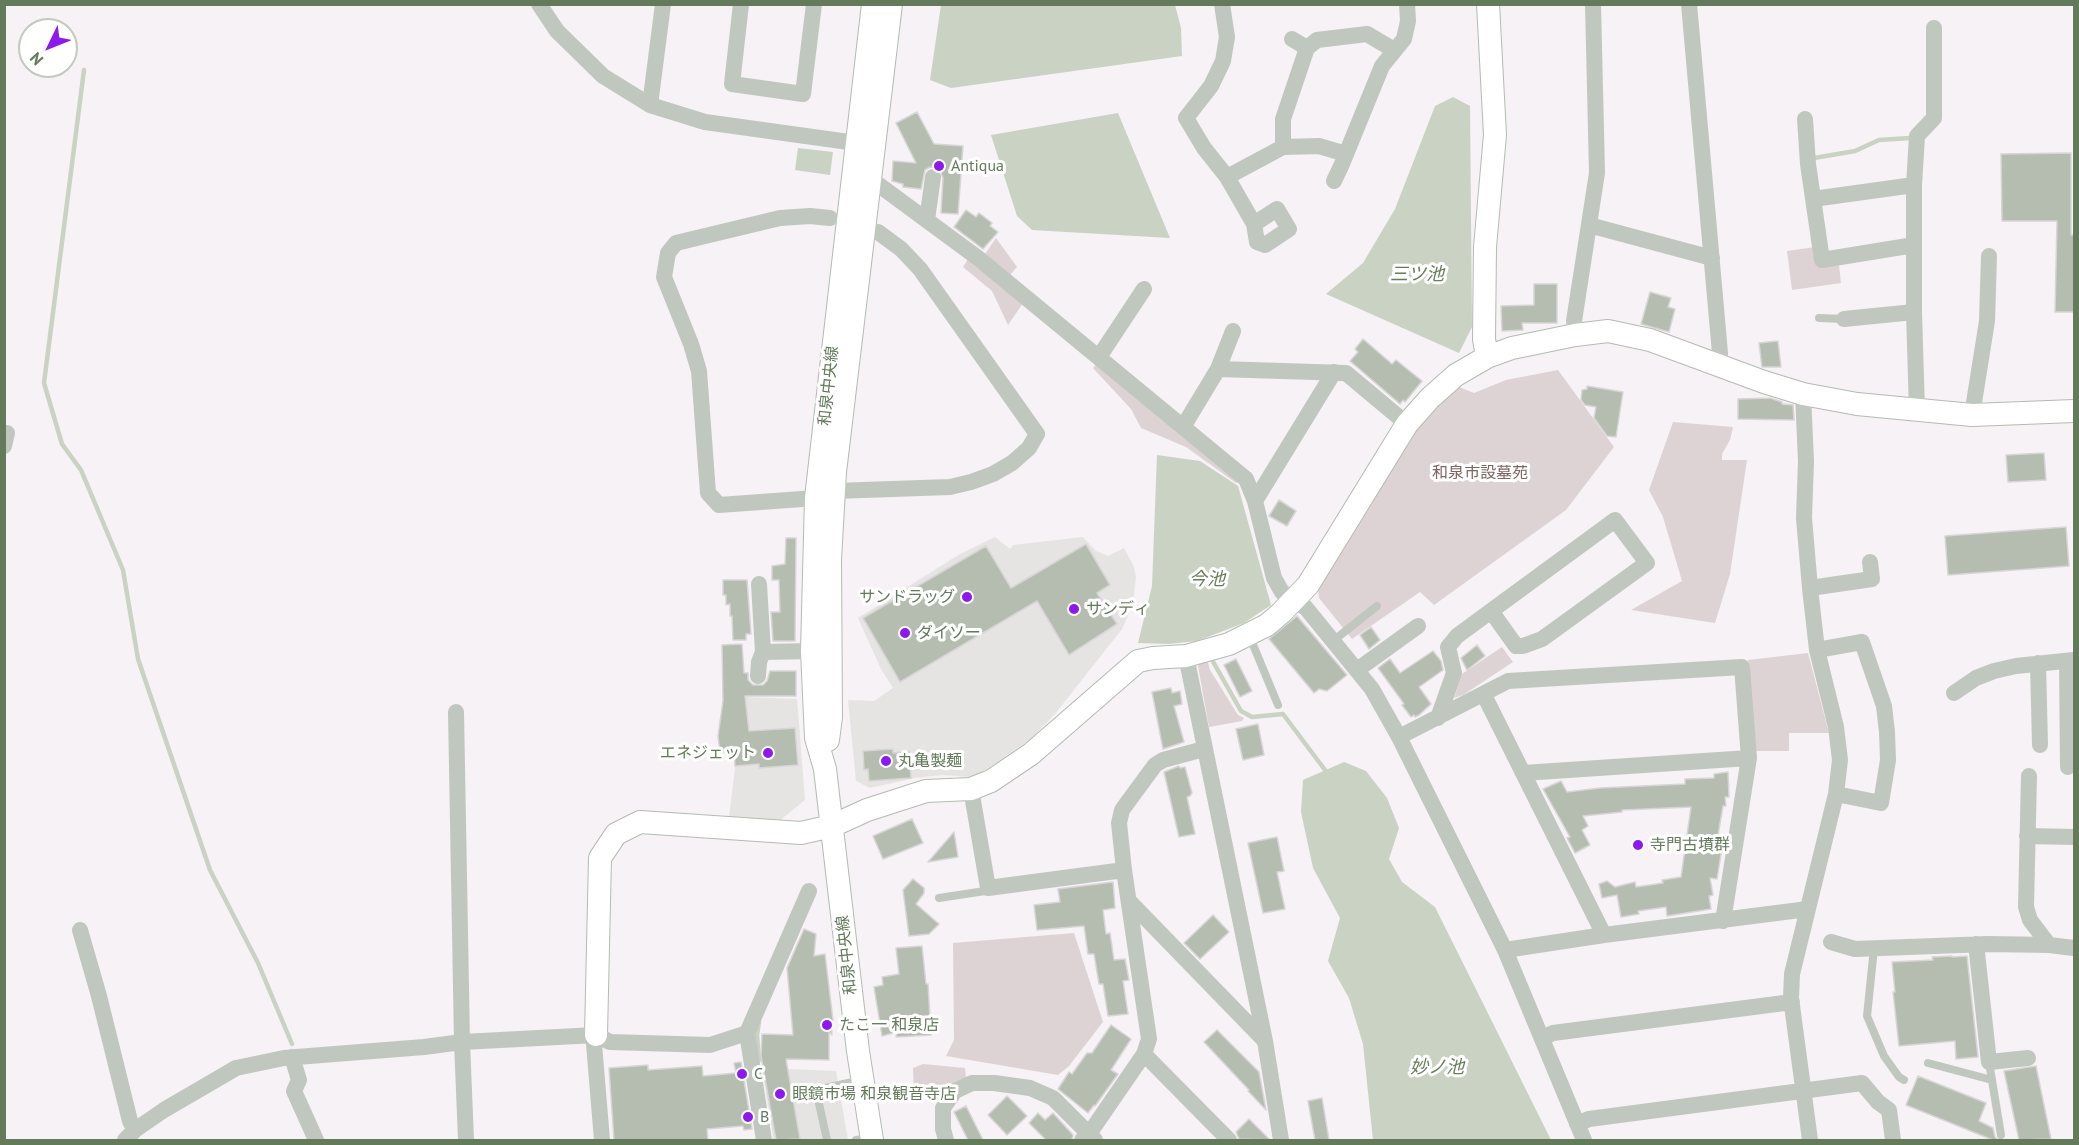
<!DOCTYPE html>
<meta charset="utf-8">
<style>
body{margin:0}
#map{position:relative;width:2079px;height:1145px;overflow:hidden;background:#f6f2f5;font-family:"PT Sans",sans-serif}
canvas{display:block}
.frame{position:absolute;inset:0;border:6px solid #637a5b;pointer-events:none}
.north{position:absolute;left:18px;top:18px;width:60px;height:60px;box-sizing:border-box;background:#fff;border:2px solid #c1cabd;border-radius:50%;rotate:227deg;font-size:16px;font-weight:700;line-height:24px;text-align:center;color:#637a5b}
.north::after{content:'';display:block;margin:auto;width:21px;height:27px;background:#8d19ef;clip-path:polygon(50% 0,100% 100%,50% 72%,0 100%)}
</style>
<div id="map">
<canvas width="2079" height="1145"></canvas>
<div class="frame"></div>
<div class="north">N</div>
</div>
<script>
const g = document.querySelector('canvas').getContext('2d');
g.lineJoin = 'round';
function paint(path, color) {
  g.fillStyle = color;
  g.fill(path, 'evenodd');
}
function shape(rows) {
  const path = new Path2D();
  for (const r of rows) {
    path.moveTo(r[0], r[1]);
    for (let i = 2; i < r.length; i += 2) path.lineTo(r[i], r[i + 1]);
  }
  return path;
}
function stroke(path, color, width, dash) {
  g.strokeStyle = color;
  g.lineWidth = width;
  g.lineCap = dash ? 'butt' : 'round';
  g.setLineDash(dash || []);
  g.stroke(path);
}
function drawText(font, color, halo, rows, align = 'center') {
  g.font = font + ' "PT Sans","Noto Sans JP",sans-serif';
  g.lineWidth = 6;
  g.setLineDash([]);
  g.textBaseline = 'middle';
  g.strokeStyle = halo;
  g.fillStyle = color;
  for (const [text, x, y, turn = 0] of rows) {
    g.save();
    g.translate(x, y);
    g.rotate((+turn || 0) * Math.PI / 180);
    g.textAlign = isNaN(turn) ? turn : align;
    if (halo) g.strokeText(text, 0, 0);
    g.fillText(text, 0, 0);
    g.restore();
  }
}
paint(shape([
 [995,537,1010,549,1013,545,1083,537,1096,551,1108,556,1124,548,1133,565,1136,576,1133,604,1122,629,1055,714,1032,738,982,772,971,777,942,775,915,778,870,788,856,781,848,700,874,701,893,688,881,669,858,618,960,554],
 [723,696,797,699,805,800,778,822,729,818,735,768,733,736,718,737],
 [762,1068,836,1071,848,1140,772,1140,773,1136]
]), '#e5e4e3');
paint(shape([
 [996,238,1017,267,1010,275,985,254],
 [1815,247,1818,267,1839,265,1841,283,1792,290,1787,251],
 [968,259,1023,303,1008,325,992,291,963,267],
 [1097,363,1240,481,1236,483,1186,447,1141,428,1131,409,1093,368],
 [1558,370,1614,447,1566,510,1434,605,1420,592,1352,639,1319,598,1318,587,1416,424,1459,387,1474,393,1506,380],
 [1673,422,1733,427,1730,440,1722,454,1722,460,1747,460,1730,574,1715,623,1631,610,1682,581,1663,517,1649,490],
 [1502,647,1513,662,1463,695,1454,698,1462,674],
 [1808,653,1829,733,1789,733,1789,751,1756,751,1748,660],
 [1204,659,1207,659,1210,670,1238,715,1244,718,1242,721,1209,727,1198,666],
 [1074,933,1103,1022,1069,1066,1058,1075,946,1056,954,1040,953,943],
 [923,1064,965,1068,966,1078,943,1095,914,1098,913,1068]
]), '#ded3d4');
paint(shape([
 [941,5,1175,5,1181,28,1182,56,951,88,930,80],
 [1453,97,1470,106,1472,327,1459,353,1326,294,1363,263,1395,209,1435,106],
 [1118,113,1170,238,1032,230,1017,216,991,135],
 [798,148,833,152,830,175,795,170],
 [1157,455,1200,461,1238,486,1271,605,1244,623,1197,641,1169,644,1138,643,1152,586],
 [1344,762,1366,771,1387,798,1399,828,1389,859,1402,882,1435,907,1551,1140,1373,1140,1363,1044,1349,998,1328,961,1340,918,1313,868,1301,812,1303,780]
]), '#cad2c3');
stroke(shape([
 [84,70,44,383,62,444,81,470,123,570,138,659,210,870,258,963,292,1044],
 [1814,158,1855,151,1879,140,1910,138],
 [1211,658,1241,711,1252,717,1283,714,1328,774],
 [759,1022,757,1035,759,1060]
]), '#cad2c3', 4.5);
const building = shape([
 [917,112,934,144,963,146,958,214,941,213,943,178,939,168,930,167,925,170,921,189,903,187,903,184,892,181,893,161,916,163,896,123,917,112],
 [2071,153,2071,235,2074,235,2074,312,2055,312,2057,221,2002,221,2001,154,2071,153],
 [966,210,976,217,979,213,992,223,990,226,998,232,983,249,954,227,966,210],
 [1534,284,1557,284,1557,323,1522,323,1523,330,1502,331,1501,306,1534,305,1534,284],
 [1650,292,1671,298,1668,307,1675,309,1669,332,1641,324,1650,292],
 [1363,339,1392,364,1396,360,1422,381,1405,402,1403,400,1400,404,1350,361,1358,352,1355,349,1363,339],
 [1778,341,1781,367,1762,367,1759,343,1778,341],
 [1587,386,1623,392,1616,437,1607,436,1594,418,1596,407,1585,405,1581,400,1582,390,1587,389,1587,386],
 [1770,398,1782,402,1782,404,1793,405,1794,420,1738,419,1738,399,1770,398],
 [2044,453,2046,480,2008,482,2006,455,2044,453],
 [1279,500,1296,511,1287,526,1269,516,1279,500],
 [2066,527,2069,566,1948,575,1945,536,2066,527],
 [786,538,796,538,795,641,773,641,771,612,780,612,779,580,772,580,772,566,785,564,786,538],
 [1086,544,1110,585,1097,593,1117,624,1069,655,1037,601,900,682,863,618,986,546,1011,588,1086,544],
 [723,580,747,580,751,634,746,634,746,640,733,640,732,616,730,616,730,604,726,605,726,595,723,595,723,580],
 [1297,616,1347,675,1327,691,1319,689,1314,693,1269,639,1297,616],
 [1371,627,1380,640,1369,649,1360,635,1371,627],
 [742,644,744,673,748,673,748,680,753,685,763,685,767,681,770,671,796,671,796,696,745,696,749,731,795,728,798,765,759,768,759,764,735,766,734,751,720,753,718,736,723,701,722,645,742,644],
 [1477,645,1485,656,1467,670,1461,658,1477,645],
 [1433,651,1441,661,1443,670,1419,687,1431,704,1419,715,1415,717,1414,715,1411,717,1402,705,1404,704,1402,701,1378,668,1390,659,1400,673,1433,651],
 [1236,659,1252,691,1240,697,1224,665,1236,659],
 [1171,688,1172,693,1180,691,1182,704,1174,706,1184,742,1163,749,1152,692,1171,688],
 [1258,724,1264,755,1243,760,1236,729,1258,724],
 [893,749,893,753,909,751,911,778,869,781,868,769,864,770,863,751,893,749],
 [1179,766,1180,768,1185,767,1192,793,1190,796,1187,797,1195,834,1179,837,1164,772,1179,766],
 [1728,772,1729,797,1725,797,1726,806,1723,806,1717,841,1723,842,1717,879,1710,878,1713,895,1709,896,1711,909,1667,916,1666,907,1638,911,1639,914,1621,917,1617,895,1602,898,1599,884,1607,881,1615,887,1635,882,1636,887,1663,883,1662,880,1681,877,1691,807,1622,810,1622,812,1583,816,1588,826,1582,830,1590,845,1575,853,1567,838,1570,837,1543,789,1561,781,1567,792,1600,788,1685,784,1685,779,1714,778,1714,774,1728,772],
 [912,819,923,843,883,859,873,836,912,819],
 [954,832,958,857,928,862,954,832],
 [1277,837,1284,871,1277,872,1285,909,1263,913,1248,843,1277,837],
 [913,879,924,888,924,893,916,904,939,924,929,934,909,936,903,890,913,879],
 [1113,882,1115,908,1103,910,1106,934,1110,933,1114,960,1125,959,1129,980,1123,981,1128,1014,1108,1016,1103,984,1099,984,1094,954,1088,954,1084,926,1037,930,1034,905,1060,902,1058,889,1113,882],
 [1213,915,1229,932,1200,959,1184,943,1213,915],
 [804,929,816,934,814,956,825,954,833,1020,831,1021,832,1035,829,1032,829,1060,786,1059,800,1139,776,1140,761,1056,762,1034,793,1035,787,968,804,929],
 [922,946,926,984,928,984,931,1035,896,1037,897,1032,882,1036,874,987,883,985,882,977,899,974,896,948,922,946],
 [1952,956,1952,957,1967,956,1978,1057,1956,1059,1955,1041,1899,1046,1893,992,1895,992,1892,962,1933,960,1932,957,1952,956],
 [1111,1025,1131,1039,1111,1070,1118,1074,1095,1106,1094,1105,1088,1113,1058,1089,1069,1072,1072,1074,1087,1053,1092,1053,1111,1025],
 [1217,1030,1259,1072,1266,1110,1248,1091,1249,1090,1204,1042,1217,1030],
 [741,1062,752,1129,744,1130,743,1126,707,1129,708,1140,614,1140,609,1068,648,1065,648,1070,702,1066,703,1076,736,1073,734,1063,741,1062],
 [2036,1066,2051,1139,2019,1140,2004,1071,2036,1066],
 [1918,1076,1986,1103,1979,1121,1993,1128,1995,1137,1998,1140,1993,1140,1906,1105,1918,1076],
 [1007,1096,1027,1116,1007,1135,988,1115,1007,1096],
 [1322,1098,1329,1140,1315,1140,1308,1101,1322,1098],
 [966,1106,983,1140,968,1140,954,1112,966,1106],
 [1038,1113,1045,1120,1053,1113,1073,1135,1072,1140,1046,1140,1029,1123,1038,1113],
 [1249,1119,1270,1140,1239,1139,1236,1132,1249,1119]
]);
paint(building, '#b5bdb0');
stroke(building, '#d8d5d7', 1.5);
const secondary = shape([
 [1487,357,1484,339,1485,247,1495,135,1488,4],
 [828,740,831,717,830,559,835,472,891,4],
 [596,1035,600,858,616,834,640,822,801,833,832,826,867,810,926,791,971,789,991,781,1031,754,1138,661,1153,658,1186,656,1229,644,1267,625,1281,613,1308,585,1407,424,1430,398,1456,375,1487,357,1512,348,1575,335,1608,331,1650,340,1764,382,1803,394,1857,404,1972,415,2074,411],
 [872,1140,858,1051,825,769,816,738,812,651,816,498,873,4]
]);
stroke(secondary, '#b3bcb0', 24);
stroke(shape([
 [1819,318,1844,319],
 [1249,635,1278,705],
 [1333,641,1377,606],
 [939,898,985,891,988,888],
 [1874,948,1867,1016,1884,1056,1899,1077,1904,1080],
 [1989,1062,2001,1135],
 [1928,1063,1992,1080],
 [827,1140,816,1090,862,1080],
 [856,1140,871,1138]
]), '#c0c7be', 8);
stroke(shape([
 [539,4,557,31,603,76,650,105,705,122,856,143],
 [741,4,732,84,803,94,814,4],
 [1222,4,1227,37,1223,61,1211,86,1186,118,1204,148,1227,177,1254,224,1257,242,1265,245,1289,229,1277,209,1254,224],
 [1689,4,1720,353,1719,364],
 [1292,39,1307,48],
 [650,105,663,4],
 [1805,119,1808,164,1822,260,1914,245],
 [1283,147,1283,119,1307,48,1317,40,1367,34,1394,50],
 [1227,177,1283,147,1319,146,1346,154],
 [869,181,879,185,978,258,1246,479,1255,501,1274,578,1282,592,1306,608,1372,689,1399,737,1505,950,1584,1140],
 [1334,181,1342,164,1382,66,1404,39,1408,21,1407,4],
 [1813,199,1914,185],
 [927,220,933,177],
 [1589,225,1712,258],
 [1844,319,1914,312],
 [1575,335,1574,321,1597,173,1593,4],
 [1099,357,1144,289],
 [1218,369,1346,373,1407,424],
 [1803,394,1806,461,1804,518,1810,588,1817,650,1836,727,1840,760,1836,794,1792,974,1791,998,1810,1140],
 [1917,411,1914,312,1914,185,1917,136,1934,118,1934,28],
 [1972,415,1987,321,1989,256],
 [1183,427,1218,369,1233,331],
 [4,446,7,433],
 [834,491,950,487,971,482,993,474,1012,463,1029,448,1037,434,920,269,901,249,878,232],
 [816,498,719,505,708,493,699,371,691,344,664,277,668,253,676,243,780,218,810,216,830,218],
 [1255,501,1334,372],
 [759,584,763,652,812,651],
 [1810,588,1872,579,1870,562],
 [1817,650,1862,642,1884,706,1887,732,1888,760,1881,803,1836,794],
 [1186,656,1265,1041,1281,1140],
 [2067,661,2068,767],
 [2038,663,2040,745],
 [1357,670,1418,626],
 [758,676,759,662,763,652],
 [1954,693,1976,678,1994,671,2016,666,2074,660],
 [1484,695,1604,935],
 [456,712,462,1042,466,1140],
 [1438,718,1454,673,1448,647,1457,636,1491,611,1615,520,1647,563,1542,639,1523,646,1516,646,1491,611],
 [1399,737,1508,681,1742,667,1749,758,1723,921],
 [1523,773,1749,758],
 [2029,776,2026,907,2030,920,2049,945],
 [971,789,988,888,1124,870],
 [2027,836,2074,837],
 [1130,902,1264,1040],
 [80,930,99,996,130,1121,135,1130],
 [1831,942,1855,949,1988,944,2049,945,2074,948],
 [1976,944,1989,1062,2028,1058],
 [1505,950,1604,935,1808,909],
 [747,1033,764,1140],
 [596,1035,594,1044,602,1140],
 [1542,1038,1553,1033,1792,1002],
 [1144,1054,1229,1140],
 [292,1057,299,1080,294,1091,316,1140],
 [1577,1124,1589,1119,1862,1083,1878,1102,1889,1110,1893,1140],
 [125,1140,135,1130,164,1110,236,1068,284,1058,424,1047,462,1042,596,1035,610,1042,710,1045,747,1033,809,891],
 [946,1140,943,1129,943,1108,955,1091,972,1083,994,1083,1030,1088,1053,1098,1095,1140],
 [1082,1140,1089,1134,1144,1054,1149,1039,1124,870,1119,823,1122,810,1155,765,1163,760,1204,749]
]), '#c0c7be', 16);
stroke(secondary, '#fff', 22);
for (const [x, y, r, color] of [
 [939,166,6,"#8d19ef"],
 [967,597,6,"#8d19ef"],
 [1074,609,6,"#8d19ef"],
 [905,633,6,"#8d19ef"],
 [768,753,6,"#8d19ef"],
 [886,761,6,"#8d19ef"],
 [1638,845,6,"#8d19ef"],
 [827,1025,6,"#8d19ef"],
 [742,1074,6,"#8d19ef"],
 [780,1094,6,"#8d19ef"],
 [748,1117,6,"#8d19ef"]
]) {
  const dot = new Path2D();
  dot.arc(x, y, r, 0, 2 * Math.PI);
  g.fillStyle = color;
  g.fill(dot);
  stroke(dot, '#fff', 2);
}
drawText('16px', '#637a5b', '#fff', [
 ["Antiqua",951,166],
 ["サンドラッグ",955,597,"right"],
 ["サンディ",1086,609],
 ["ダイソー",917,633],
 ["エネジェット",756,753,"right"],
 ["丸亀製麺",898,761],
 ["寺門古墳群",1650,845],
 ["たこ一 和泉店",839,1025],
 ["C",754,1074],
 ["眼鏡市場 和泉観音寺店",792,1094],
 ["B",760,1117]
], 'left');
drawText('16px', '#637a5b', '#fff', [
 ["和泉中央線",829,386,-84],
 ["和泉中央線",847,955,-96]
]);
drawText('16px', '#7c6562', '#fff', [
 ["和泉市設墓苑",1480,473]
]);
drawText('italic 18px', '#687c5a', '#fff', [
 ["三ツ池",1417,275],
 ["今池",1207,580],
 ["妙ノ池",1437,1068]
]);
</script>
